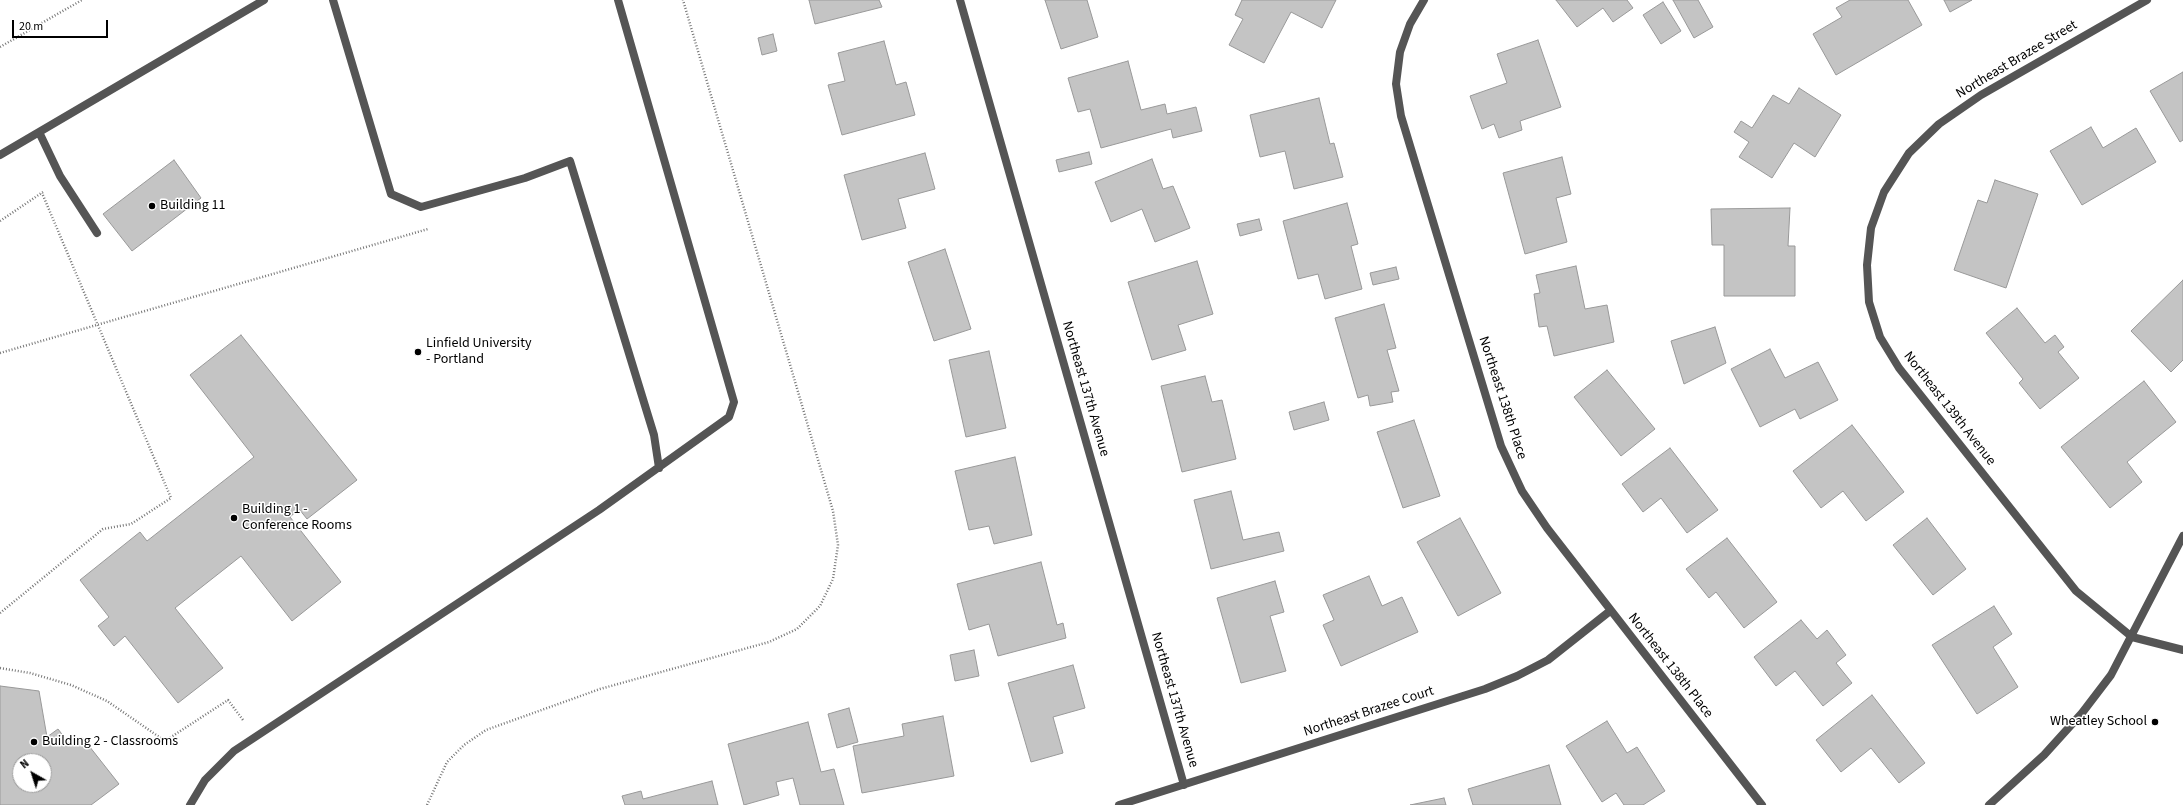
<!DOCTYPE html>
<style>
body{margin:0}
#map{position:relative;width:2183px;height:805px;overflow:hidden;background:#fff;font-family:"Source Sans 3",sans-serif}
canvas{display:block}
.north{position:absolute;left:12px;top:753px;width:40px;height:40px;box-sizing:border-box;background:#fff;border:1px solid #999;border-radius:50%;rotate:321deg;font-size:11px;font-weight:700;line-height:16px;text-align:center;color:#000}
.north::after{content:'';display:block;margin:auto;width:14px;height:18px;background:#000;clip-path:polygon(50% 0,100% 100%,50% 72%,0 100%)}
.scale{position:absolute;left:12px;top:20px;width:96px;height:18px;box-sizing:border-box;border:2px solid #000;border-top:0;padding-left:5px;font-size:12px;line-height:14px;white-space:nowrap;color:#000;-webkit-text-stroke:3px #fff;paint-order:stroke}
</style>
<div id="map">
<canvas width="2183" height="805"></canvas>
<div class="north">N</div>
<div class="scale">20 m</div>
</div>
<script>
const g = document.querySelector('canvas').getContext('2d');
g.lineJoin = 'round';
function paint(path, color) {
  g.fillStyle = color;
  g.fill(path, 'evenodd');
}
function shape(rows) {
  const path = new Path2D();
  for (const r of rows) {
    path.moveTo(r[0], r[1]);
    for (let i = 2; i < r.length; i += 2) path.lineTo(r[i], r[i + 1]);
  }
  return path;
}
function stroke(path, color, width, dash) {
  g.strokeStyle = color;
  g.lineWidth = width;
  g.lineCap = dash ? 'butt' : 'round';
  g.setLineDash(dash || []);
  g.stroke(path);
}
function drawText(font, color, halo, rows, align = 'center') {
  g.font = font + ' "Source Sans 3",sans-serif';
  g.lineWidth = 3;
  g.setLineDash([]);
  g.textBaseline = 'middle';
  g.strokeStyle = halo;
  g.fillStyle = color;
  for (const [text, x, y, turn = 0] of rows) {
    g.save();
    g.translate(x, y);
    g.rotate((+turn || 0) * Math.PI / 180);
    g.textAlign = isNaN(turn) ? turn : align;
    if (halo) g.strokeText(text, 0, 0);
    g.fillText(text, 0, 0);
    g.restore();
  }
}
const building = shape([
 [809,0,879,0,882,7,815,24,809,0],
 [1045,0,1087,0,1098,37,1061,49,1045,0],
 [1242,0,1336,0,1322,28,1291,12,1264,63,1229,45,1243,19,1235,15,1242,0],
 [1556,0,1627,0,1633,8,1613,22,1603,8,1577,27,1556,0],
 [1673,0,1698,0,1713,27,1694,38,1673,0],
 [1850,0,1908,0,1922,25,1836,75,1813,34,1842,17,1836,8,1850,0],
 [1944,0,1972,0,1950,12,1944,0],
 [1663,2,1681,31,1661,44,1643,15,1663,2],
 [773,34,777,51,762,55,758,38,773,34],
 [1538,40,1561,107,1520,121,1522,130,1499,138,1494,124,1482,129,1470,96,1507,83,1497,54,1538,40],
 [884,41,896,85,906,82,915,115,842,135,828,85,845,81,838,53,884,41],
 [1128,61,1141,110,1165,104,1167,114,1196,107,1202,131,1173,138,1171,129,1101,148,1090,109,1078,112,1068,78,1128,61],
 [2183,72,2183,140,2180,142,2150,91,2183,72],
 [1799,88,1841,115,1815,157,1794,143,1772,178,1739,157,1749,142,1734,132,1741,121,1752,128,1773,95,1789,104,1799,88],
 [1319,98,1330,144,1334,143,1343,177,1294,189,1285,151,1260,157,1250,115,1319,98],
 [2091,127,2103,148,2136,128,2156,162,2082,205,2050,151,2091,127],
 [1089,152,1092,164,1059,172,1056,160,1089,152],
 [925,153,935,189,898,199,906,228,862,240,844,175,925,153],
 [1562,157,1571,194,1556,198,1567,242,1525,254,1503,173,1562,157],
 [1152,159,1163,189,1173,186,1190,228,1155,242,1142,209,1111,222,1095,182,1152,159],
 [174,160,201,198,132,251,103,214,174,160],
 [1995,180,2038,194,2006,288,1954,270,1978,200,1987,203,1995,180],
 [1347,203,1358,244,1351,246,1362,289,1325,299,1318,274,1298,279,1283,221,1347,203],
 [1790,208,1788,246,1795,246,1795,296,1724,296,1724,245,1712,245,1711,209,1790,208],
 [1259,219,1262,230,1240,236,1237,224,1259,219],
 [945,249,971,329,934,341,908,262,945,249],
 [1197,261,1213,314,1178,325,1186,350,1152,360,1128,282,1197,261],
 [1576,266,1585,309,1607,305,1614,342,1554,356,1547,326,1539,327,1534,294,1540,293,1536,275,1576,266],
 [1396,267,1399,279,1373,285,1370,273,1396,267],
 [2183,280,2183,360,2171,372,2131,331,2183,280],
 [1384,304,1396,348,1387,350,1399,391,1391,392,1393,402,1370,406,1368,395,1358,398,1335,318,1384,304],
 [2017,308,2045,343,2055,335,2064,347,2058,352,2079,378,2040,409,2019,383,2023,379,1986,333,2017,308],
 [1715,327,1726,363,1684,384,1671,341,1715,327],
 [241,335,357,480,307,519,299,509,290,517,341,582,292,621,241,556,175,608,223,668,178,703,125,636,114,646,98,626,109,617,80,580,140,532,147,541,254,457,190,375,241,335],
 [1770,349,1785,378,1818,362,1838,400,1800,419,1795,409,1760,427,1731,369,1770,349],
 [989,351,1006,428,966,437,949,360,989,351],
 [1607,370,1655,429,1621,456,1574,397,1607,370],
 [1205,376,1212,402,1222,400,1236,459,1182,472,1161,386,1205,376],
 [2144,381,2176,422,2127,462,2142,482,2110,508,2061,447,2144,381],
 [1324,402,1329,420,1294,430,1289,412,1324,402],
 [1414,420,1440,496,1403,508,1377,432,1414,420],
 [1852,425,1904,492,1866,521,1843,491,1821,508,1793,471,1852,425],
 [1670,448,1718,510,1687,533,1661,498,1643,512,1622,484,1670,448],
 [1015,457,1032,535,994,544,989,526,969,530,955,471,1015,457],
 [1231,491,1243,540,1279,532,1284,551,1211,569,1194,500,1231,491],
 [1460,518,1501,593,1458,616,1417,542,1460,518],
 [1927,518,1966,569,1933,595,1893,545,1927,518],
 [1727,538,1777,602,1744,628,1716,592,1709,598,1686,569,1727,538],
 [1041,562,1057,625,1063,623,1066,638,998,656,989,624,969,630,957,584,1041,562],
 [1369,576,1382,606,1402,597,1418,632,1341,666,1323,625,1334,620,1323,595,1369,576],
 [1275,581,1284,612,1270,616,1286,671,1241,683,1217,598,1275,581],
 [1994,606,2012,634,1993,647,2018,687,1977,714,1932,645,1994,606],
 [1801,620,1817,639,1827,630,1846,655,1836,663,1852,683,1823,706,1795,671,1776,686,1754,657,1801,620],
 [974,650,979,676,955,681,950,655,974,650],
 [1073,665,1085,708,1053,717,1063,753,1031,762,1008,683,1073,665],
 [0,686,39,691,47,737,58,729,71,746,82,737,119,784,91,805,0,805,0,686],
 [20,761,44,761,44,785,20,785,20,761],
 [1872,695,1925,763,1899,783,1871,748,1841,772,1816,740,1872,695],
 [849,708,858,742,837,748,828,714,849,708],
 [943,716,954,776,862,793,853,746,904,736,902,724,943,716],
 [1607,721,1627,753,1637,747,1665,791,1643,805,1624,805,1616,793,1602,802,1566,746,1607,721],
 [808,722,821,772,834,769,844,805,800,805,793,778,776,782,779,795,744,805,728,744,808,722],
 [1549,765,1561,805,1473,805,1468,789,1549,765],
 [712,781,718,805,625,805,622,796,641,791,643,799,712,781],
 [1444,798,1446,805,1410,805,1444,798]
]);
paint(building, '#c4c4c4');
stroke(building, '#999', 1);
stroke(shape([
 [0,47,82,0],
 [0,221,43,192],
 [0,353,428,229],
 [0,613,103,529,131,524,171,498,42,193],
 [0,668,30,673,71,685,107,701,165,741,228,700,243,720],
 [427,805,447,762,464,745,486,730,600,689,769,642,797,629,820,606,833,579,838,545,833,511,683,0]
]), '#777', 2.5, [1, 2]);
stroke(shape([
 [333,0,391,194,421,207,525,178,570,161,654,435,659,468],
 [39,132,60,176,97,233],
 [0,155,264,0],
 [2132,637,2183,650],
 [190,805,205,780,234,751,599,510,729,417,734,402,618,0]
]), '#555', 8);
stroke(shape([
 [960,0,1184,785],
 [1424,0,1410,24,1400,52,1396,84,1401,116,1501,446,1522,491,1547,528,1762,805],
 [2132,637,2076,591,1899,368,1880,337,1869,302,1867,265,1871,228,1884,192,1909,153,1939,124,1981,95,2147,0],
 [1119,805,1485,689,1517,676,1548,660,1610,611],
 [1989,805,2044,755,2082,713,2111,675,2183,536]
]), '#555', 8);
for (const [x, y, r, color] of [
 [152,206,4,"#000"],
 [418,352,4,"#000"],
 [234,518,4,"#000"],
 [2155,722,4,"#000"],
 [34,742,4,"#000"]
]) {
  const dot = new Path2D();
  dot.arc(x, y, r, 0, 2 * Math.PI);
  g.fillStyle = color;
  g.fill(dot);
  stroke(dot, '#fff', 1.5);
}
drawText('14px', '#000', '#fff', [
 ["Northeast Brazee Street",2017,60,-31],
 ["Northeast 137th Avenue",1085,389,74],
 ["Northeast 138th Place",1502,398,72],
 ["Northeast 139th Avenue",1949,409,52],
 ["Northeast 138th Place",1670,666,52],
 ["Northeast 137th Avenue",1174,700,74],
 ["Northeast Brazee Court",1369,712,-18]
]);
drawText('14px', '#000', '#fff', [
 ["Building 11",160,206],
 ["Linfield University",426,344],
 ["- Portland",426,360],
 ["Building 1 -",242,510],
 ["Conference Rooms",242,526],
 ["Wheatley School",2147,722,"right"],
 ["Building 2 - Classrooms",42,742]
], 'left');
</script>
